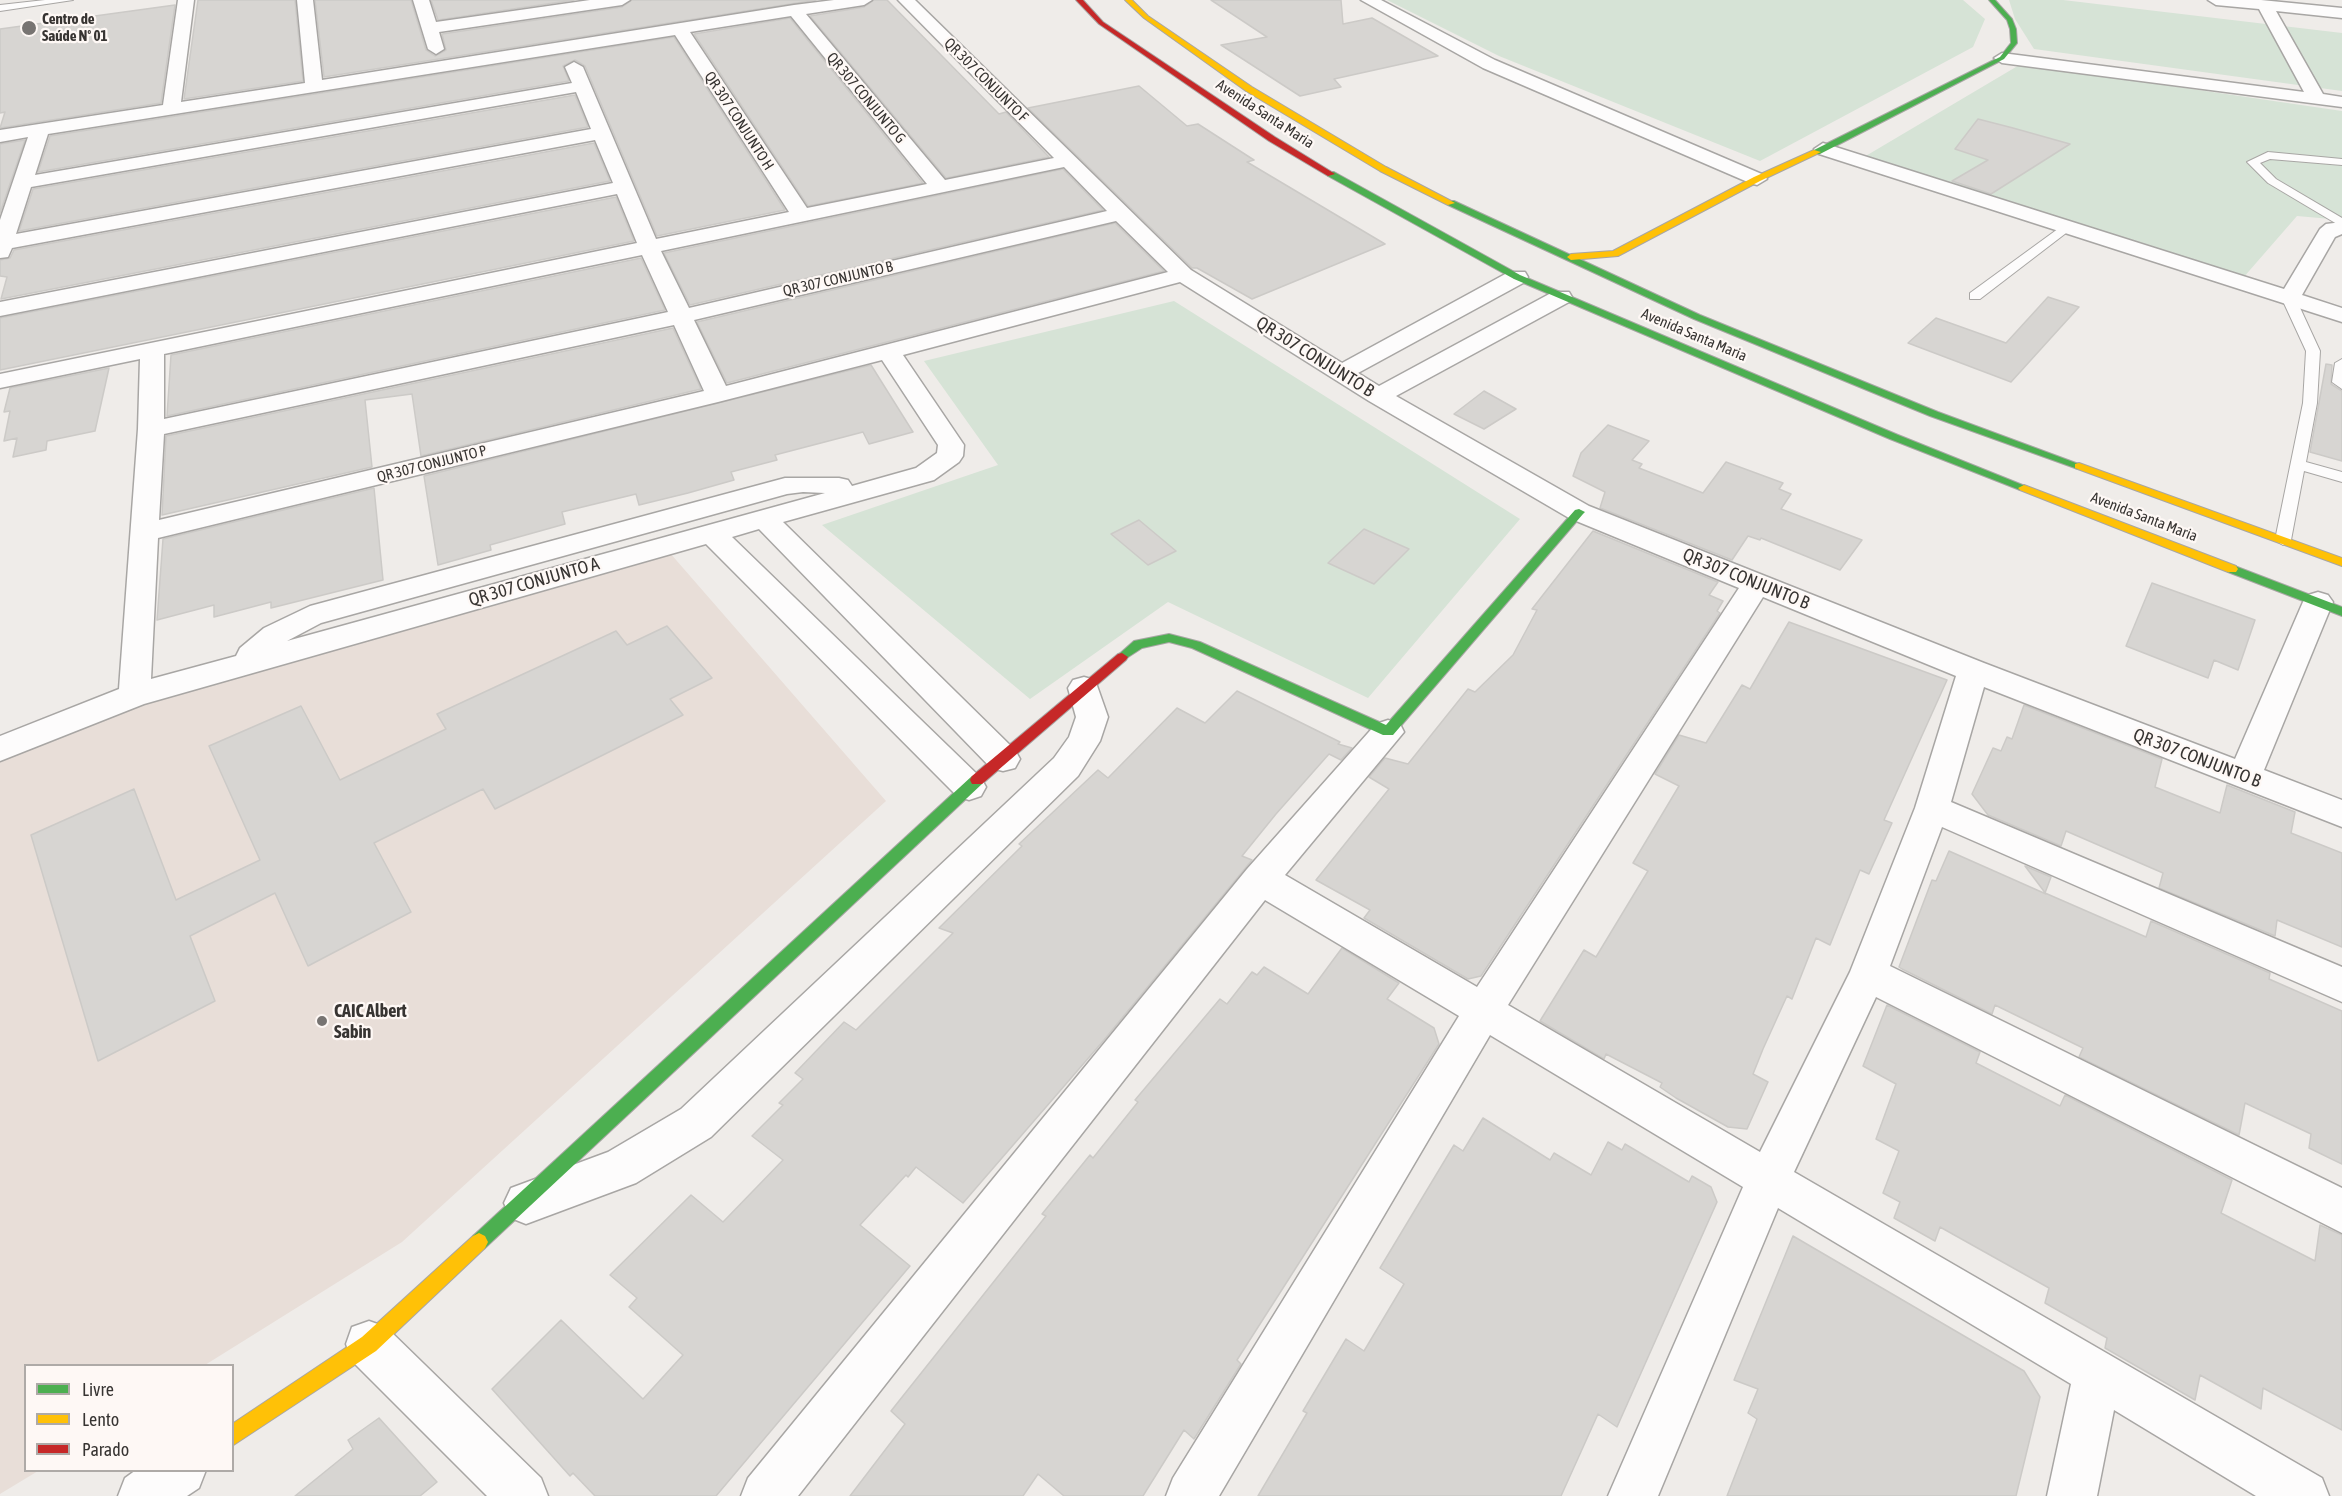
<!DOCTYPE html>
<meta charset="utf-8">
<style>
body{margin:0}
#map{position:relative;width:2342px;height:1496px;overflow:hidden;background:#efece9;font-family:"Asap Condensed",sans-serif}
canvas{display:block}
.legend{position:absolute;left:24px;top:1364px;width:210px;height:108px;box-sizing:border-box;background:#fef8f5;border:2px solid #aeaaa7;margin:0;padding:8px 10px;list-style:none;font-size:18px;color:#373432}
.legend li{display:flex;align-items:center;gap:12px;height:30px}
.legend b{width:30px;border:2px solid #aeaaa7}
</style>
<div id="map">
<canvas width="2342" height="1496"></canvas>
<ul class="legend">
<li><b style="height:8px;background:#4caf50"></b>Livre</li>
<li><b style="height:8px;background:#ffc107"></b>Lento</li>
<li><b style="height:8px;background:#c62828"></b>Parado</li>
</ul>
</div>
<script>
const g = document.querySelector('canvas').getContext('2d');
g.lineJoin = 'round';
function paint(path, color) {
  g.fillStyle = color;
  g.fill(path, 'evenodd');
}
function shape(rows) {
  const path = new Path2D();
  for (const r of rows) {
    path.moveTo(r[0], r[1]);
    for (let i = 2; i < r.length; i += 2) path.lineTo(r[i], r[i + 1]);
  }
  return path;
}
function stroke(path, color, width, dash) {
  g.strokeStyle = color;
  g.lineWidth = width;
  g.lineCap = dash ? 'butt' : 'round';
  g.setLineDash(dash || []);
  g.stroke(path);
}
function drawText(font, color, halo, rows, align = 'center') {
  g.font = font + ' "Asap Condensed",sans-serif';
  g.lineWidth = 4.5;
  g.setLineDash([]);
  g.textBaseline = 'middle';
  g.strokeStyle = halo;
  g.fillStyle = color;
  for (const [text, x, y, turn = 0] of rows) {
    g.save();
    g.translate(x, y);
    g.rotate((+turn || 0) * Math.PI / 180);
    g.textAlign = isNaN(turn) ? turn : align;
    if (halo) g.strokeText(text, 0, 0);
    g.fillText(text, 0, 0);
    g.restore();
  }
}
paint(shape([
 [670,553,886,801,402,1242,205,1365,26,1366,26,1470,38,1471,0,1494,0,760,122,709]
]), '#e8ded8');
paint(shape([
 [1387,0,1963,0,1985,19,1973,47,1760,161,1499,56],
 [2009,0,2063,0,2342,33,2342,91,2034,49,2015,19],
 [2021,64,2342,111,2342,220,2297,216,2243,278,1864,157],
 [1174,301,1520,519,1368,698,1168,602,1030,699,822,525,998,465,924,361]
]), '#d6e3d6');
const building = shape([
 [198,0,295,0,303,81,184,99,198,0],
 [315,0,411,0,426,50,435,56,446,50,442,34,622,7,632,0,816,0,324,77,315,0],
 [431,0,574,0,438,20,431,0],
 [874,0,887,0,999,114,1006,112,1049,157,946,178,810,16,864,7,874,0],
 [1211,0,1341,0,1343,24,1372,18,1438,56,1334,79,1341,87,1300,96,1221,45,1267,37,1211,0],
 [175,5,161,103,0,128,5,112,0,113,0,29,175,5],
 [790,18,923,183,808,206,694,34,790,18],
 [674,37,785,210,657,236,585,66,575,60,563,66,569,81,38,172,50,136,674,37],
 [1139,86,1187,126,1198,124,1254,160,1247,162,1385,244,1252,299,1197,268,1192,268,1028,108,1139,86],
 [575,95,588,127,19,231,33,189,575,95],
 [1978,119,2013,128,2070,144,1991,194,1952,181,1988,160,1955,149,1978,119],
 [25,140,0,213,0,144,25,140],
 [594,143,610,181,1,299,7,277,0,276,0,260,10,258,14,250,594,143],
 [1063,169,1103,210,690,305,664,253,1063,169],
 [616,197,634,241,0,370,0,318,616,197],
 [1115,223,1164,271,727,383,697,322,1115,223],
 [641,258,665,310,167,416,171,355,641,258],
 [2048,297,2079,307,2011,382,1908,343,1936,318,2006,343,2048,297],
 [673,328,701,389,421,456,412,394,365,400,372,467,162,515,166,436,673,328],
 [2326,364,2332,365,2331,384,2342,391,2342,461,2310,452,2326,364],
 [871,365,913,432,869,444,863,432,775,455,777,460,731,472,734,480,688,493,639,505,636,494,562,512,565,524,490,545,491,550,438,565,424,476,871,365],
 [109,368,95,431,47,441,46,450,13,457,17,438,4,441,10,411,4,412,10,388,109,368],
 [1484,391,1516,409,1484,429,1454,414,1484,391],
 [1608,425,1649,441,1632,460,1642,464,1639,468,1703,493,1726,462,1783,483,1779,489,1791,494,1781,509,1862,540,1840,570,1761,538,1760,540,1748,536,1732,560,1600,508,1605,492,1573,476,1581,453,1608,425],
 [374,488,383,580,271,608,271,602,214,617,214,605,157,620,163,539,374,488],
 [1139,520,1176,551,1148,565,1111,534,1139,520],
 [1364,529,1409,549,1374,584,1328,563,1364,529],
 [1593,531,1718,582,1709,595,1723,601,1717,611,1720,613,1481,976,1468,979,1364,918,1370,910,1316,880,1389,789,1369,777,1385,758,1408,764,1468,689,1475,692,1513,655,1537,610,1532,609,1593,531],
 [2152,583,2255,620,2238,670,2214,660,2208,678,2126,646,2152,583],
 [1789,622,1947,680,1884,820,1892,823,1869,874,1860,870,1830,945,1816,938,1792,999,1787,996,1763,1049,1753,1074,1768,1082,1747,1129,1728,1127,1676,1098,1660,1087,1662,1083,1606,1054,1604,1059,1540,1021,1584,950,1596,957,1648,871,1633,863,1679,786,1655,774,1679,735,1706,743,1742,685,1750,689,1789,622],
 [667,626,712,678,670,699,683,715,495,809,483,789,374,843,411,912,308,966,275,893,190,936,215,1001,98,1061,31,835,134,789,176,900,260,860,209,746,301,706,340,780,446,729,437,714,616,631,627,645,667,626],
 [1237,691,1340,742,1338,744,1352,748,1341,760,1329,754,1276,814,1242,856,1252,860,1104,1040,963,1203,916,1167,908,1177,906,1175,860,1225,910,1266,716,1496,595,1496,573,1473,570,1476,492,1389,561,1320,643,1399,683,1355,629,1307,637,1298,610,1275,691,1195,723,1222,783,1160,752,1136,783,1105,779,1103,803,1079,795,1073,844,1022,856,1030,953,933,939,928,1022,846,1019,844,1098,770,1108,778,1177,708,1205,723,1237,691],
 [2024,705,2162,759,2155,787,2220,813,2227,785,2295,812,2291,833,2342,853,2342,947,2277,920,2275,936,2159,888,2163,873,2066,831,2061,846,1988,815,1972,794,1993,748,2001,751,2007,737,2012,739,2024,705],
 [1949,851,2046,894,2025,866,2051,877,2045,893,2146,937,2151,921,2270,973,2269,979,2342,1011,2342,1164,2309,1148,2311,1134,2245,1103,2239,1135,2079,1057,2083,1048,1995,1005,1992,1014,1902,969,1899,967,1932,880,1936,881,1949,851],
 [1342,948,1399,983,1387,999,1434,1028,1439,1044,1237,1360,1241,1364,1194,1439,1184,1430,1143,1496,1064,1496,1038,1474,1023,1496,850,1496,905,1424,891,1411,1046,1216,1042,1214,1090,1155,1093,1158,1138,1102,1135,1100,1220,999,1227,1004,1252,972,1257,975,1264,967,1308,994,1342,948],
 [1887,1005,1980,1052,1976,1063,2060,1106,2065,1095,2232,1180,2221,1213,2315,1261,2320,1225,2342,1235,2342,1430,2263,1388,2261,1409,2200,1375,2195,1400,2105,1348,2107,1338,2045,1303,2049,1288,1940,1227,1935,1241,1894,1218,1900,1202,1883,1193,1899,1151,1876,1139,1896,1084,1863,1066,1887,1005],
 [1483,1118,1550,1160,1554,1153,1591,1175,1608,1142,1622,1150,1625,1144,1689,1182,1692,1176,1711,1187,1717,1202,1617,1427,1598,1414,1561,1496,1258,1496,1307,1413,1303,1411,1346,1339,1364,1351,1404,1284,1380,1268,1454,1145,1463,1151,1483,1118],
 [1793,1236,2024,1371,2040,1397,2016,1496,1727,1496,1757,1419,1748,1413,1758,1389,1734,1380,1793,1236],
 [379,1418,437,1482,420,1496,295,1496,353,1449,348,1440,379,1418]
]);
paint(building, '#d7d5d2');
stroke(building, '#cccac7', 1.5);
const lane = shape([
 [45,0,73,0,0,11,0,5,45,0],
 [2268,152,2342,159,2342,165,2270,159,2260,163,2276,179,2342,218,2342,227,2268,183,2247,162,2268,152],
 [2066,223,2070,224,2070,230,1980,299,1970,299,1970,293,2066,223],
 [2289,295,2296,299,2320,351,2317,403,2306,462,2342,472,2342,482,2304,471,2291,540,2283,545,2275,540,2303,403,2306,351,2282,299,2289,295],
 [2342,359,2342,389,2332,382,2335,363,2342,359]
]);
const street = shape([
 [178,0,194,0,181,102,305,83,297,0,313,0,322,80,794,5,834,0,872,0,864,5,806,14,945,180,1054,158,898,0,915,0,1191,270,1342,363,1509,272,1525,272,1528,277,1525,282,1358,373,1379,386,1553,292,1569,292,1572,297,1569,302,1396,396,1589,506,1984,663,2235,759,2303,602,2308,595,2318,592,2328,595,2333,602,2264,770,2342,800,2342,827,1984,687,1951,802,2342,967,2342,1002,1942,827,1890,966,2342,1188,2342,1233,1876,997,1794,1172,2322,1478,2329,1496,2256,1496,2114,1410,2097,1496,2047,1496,2071,1384,1778,1208,1658,1496,1608,1496,1743,1187,1490,1035,1219,1496,1166,1496,1173,1478,1459,1016,1265,900,798,1496,741,1496,748,1478,1247,869,1376,724,1388,720,1400,724,1404,732,1285,875,1477,987,1739,588,1569,518,1369,401,1180,282,903,355,964,445,963,456,959,462,934,480,783,522,1015,750,1020,759,1015,768,1003,771,991,768,759,529,732,537,981,778,986,787,981,796,969,800,957,796,706,544,144,704,0,761,0,736,119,689,138,429,140,359,0,388,0,374,637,243,617,194,0,316,0,302,613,183,595,140,12,248,8,257,0,258,0,220,28,137,0,142,0,130,163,105,178,0],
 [791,16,927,184,807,208,690,32,791,16],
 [675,35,789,212,656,239,583,67,574,62,565,67,572,83,35,175,48,134,675,35],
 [576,92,591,129,16,234,31,187,576,92],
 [1064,167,1107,211,689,308,661,251,1064,167],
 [1116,221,1168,272,726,386,694,320,1116,221],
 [642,255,668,312,164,419,164,354,642,255],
 [674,325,704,391,159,520,164,434,674,325],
 [882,360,938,445,937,453,916,468,852,486,848,480,839,478,785,478,310,606,264,628,240,648,236,656,151,679,158,538,718,402,882,360],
 [803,492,825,493,287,641,321,623,787,494,803,492],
 [1763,597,1956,676,1915,808,1850,972,1760,1152,1508,1005,1763,597],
 [413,0,429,0,436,22,590,0,630,0,622,5,439,32,444,49,436,54,428,49,413,0],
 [1361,0,1381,0,1495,60,1764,175,1767,179,1757,185,1750,183,1483,68,1361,0],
 [2208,0,2261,0,2342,8,2342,18,2276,11,2323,94,2342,97,2342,107,2002,63,1994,58,2002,53,2304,92,2259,9,2216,5,2208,0],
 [1823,143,2284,289,2320,229,2326,224,2342,222,2342,234,2335,237,2302,295,2342,308,2342,322,1816,153,1814,149,1823,143],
 [1084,677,1095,680,1108,717,1100,741,1078,776,711,1137,636,1183,526,1224,511,1218,504,1203,511,1188,608,1152,681,1109,1054,758,1069,737,1076,717,1068,688,1073,680,1084,677],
 [369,1321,386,1327,541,1478,548,1496,487,1496,352,1361,346,1344,352,1327,369,1321],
 [136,1470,206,1470,199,1488,187,1496,118,1496,125,1478,136,1470]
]);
const fast = shape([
 [1989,0,1995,0,2012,19,2016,29,2017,43,2004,59,1820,154,1814,154,1814,150,2000,57,2011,43,2010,29,2007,20,1989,0],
 [1328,172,1334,172,1520,275,1898,435,2030,488,2028,490,2020,490,1890,439,1514,279,1328,176,1328,172],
 [1448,201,1454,201,1700,315,1938,412,2084,466,2079,469,2075,468,1930,416,1694,319,1448,205,1448,201],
 [1579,509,1585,512,1583,514,1393,735,1383,735,1192,648,1169,642,1142,648,1122,661,1116,657,1134,641,1169,634,1200,642,1386,725,1575,510,1579,509],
 [2232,565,2342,607,2342,616,2228,572,2226,569,2232,565],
 [977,775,982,776,984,780,982,784,485,1248,479,1251,473,1248,470,1242,473,1236,972,776,977,775]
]);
const slow = shape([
 [1125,0,1132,0,1148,16,1252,87,1386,167,1455,203,1448,205,1380,171,1246,91,1144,18,1125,0],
 [1814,150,1821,152,1760,181,1618,256,1571,260,1567,257,1571,254,1613,251,1754,177,1814,150],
 [2079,463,2342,558,2342,566,2075,468,2075,464,2079,463],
 [2024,485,2236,566,2238,569,2236,572,2228,572,2020,490,2018,488,2024,485],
 [479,1233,485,1236,488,1242,485,1248,376,1351,232,1446,232,1424,362,1337,473,1236,479,1233]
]);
const jam = shape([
 [1076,0,1083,0,1103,22,1275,137,1335,174,1328,176,1269,141,1099,24,1076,0],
 [1122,653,1128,657,1126,660,982,784,972,784,970,780,972,776,1118,654,1122,653]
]);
stroke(lane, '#a8a6a4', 2);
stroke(street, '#a8a6a4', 3);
stroke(fast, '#a8a6a4', 2);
stroke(slow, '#a8a6a4', 2);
stroke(jam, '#a8a6a4', 2);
paint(lane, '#fdfcfc');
paint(street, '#fdfcfc');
paint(fast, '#4caf50');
paint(slow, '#ffc107');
paint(jam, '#c62828');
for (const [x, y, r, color] of [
 [29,28,8,"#777472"],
 [322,1021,6,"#777472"]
]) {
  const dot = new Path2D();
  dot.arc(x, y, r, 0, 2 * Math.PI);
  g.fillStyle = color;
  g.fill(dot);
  stroke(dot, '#fef8f5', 2);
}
drawText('bold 15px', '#373432', '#fef8f5', [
 ["Centro de",42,19],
 ["Saúde Nº 01",42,36]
], 'left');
drawText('15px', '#373432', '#fef8f5', [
 ["QR 307 CONJUNTO F",986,80,45],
 ["QR 307 CONJUNTO G",866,98,50],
 ["Avenida Santa Maria",1265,114,33],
 ["QR 307 CONJUNTO H",739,121,57],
 ["QR 307 CONJUNTO B",838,279,-13],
 ["Avenida Santa Maria",1694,335,23],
 ["QR 307 CONJUNTO P",432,464,-14],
 ["Avenida Santa Maria",2144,517,21]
]);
drawText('18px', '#373432', '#fef8f5', [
 ["QR 307 CONJUNTO B",1315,357,32],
 ["QR 307 CONJUNTO B",1746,579,22],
 ["QR 307 CONJUNTO A",534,582,-16],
 ["QR 307 CONJUNTO B",2197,758,21]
]);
drawText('bold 18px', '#373432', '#fef8f5', [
 ["CAIC Albert",334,1011],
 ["Sabin",334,1032]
], 'left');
</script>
